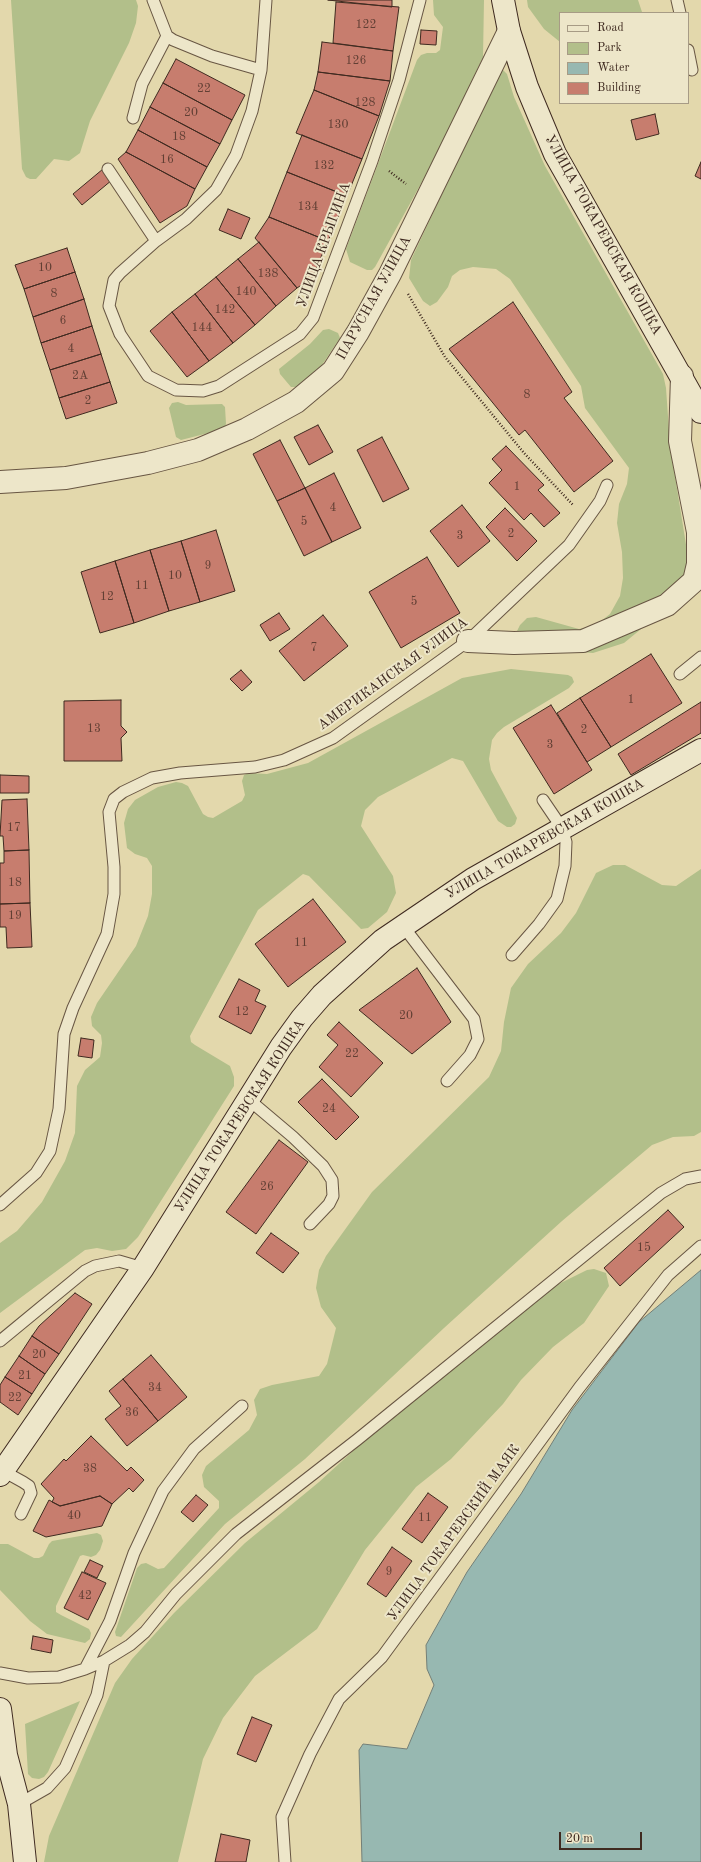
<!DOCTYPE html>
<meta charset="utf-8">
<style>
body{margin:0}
#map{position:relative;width:701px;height:1862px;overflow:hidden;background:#e3d8ac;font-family:"Old Standard TT",serif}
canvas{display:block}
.legend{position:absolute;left:559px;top:12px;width:130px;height:92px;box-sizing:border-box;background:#ede6c9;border:1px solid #a79b85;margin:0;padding:5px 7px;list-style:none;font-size:12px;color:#3f2a20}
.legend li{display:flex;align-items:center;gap:8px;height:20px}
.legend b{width:20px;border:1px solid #a79b85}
.scale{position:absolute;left:559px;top:1832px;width:83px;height:18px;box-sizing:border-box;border:2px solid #3f2a20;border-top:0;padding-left:5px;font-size:12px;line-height:14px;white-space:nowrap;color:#3f2a20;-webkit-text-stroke:3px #ede6c9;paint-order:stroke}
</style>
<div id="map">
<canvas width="701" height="1862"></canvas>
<ul class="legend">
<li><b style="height:5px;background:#ede6c9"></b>Road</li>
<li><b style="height:11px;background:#b2bf8a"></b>Park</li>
<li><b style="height:11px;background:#97b8b1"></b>Water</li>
<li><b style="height:11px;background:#c77d6e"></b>Building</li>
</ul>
<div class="scale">20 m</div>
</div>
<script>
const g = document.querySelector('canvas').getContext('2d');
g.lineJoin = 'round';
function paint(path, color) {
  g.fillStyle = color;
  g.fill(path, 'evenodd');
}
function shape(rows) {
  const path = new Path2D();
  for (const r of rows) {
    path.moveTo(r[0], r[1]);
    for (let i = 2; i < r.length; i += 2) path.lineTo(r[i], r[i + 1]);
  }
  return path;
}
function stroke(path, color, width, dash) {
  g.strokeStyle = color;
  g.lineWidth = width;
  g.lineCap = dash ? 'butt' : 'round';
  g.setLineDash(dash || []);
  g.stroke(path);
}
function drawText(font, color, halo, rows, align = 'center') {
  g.font = font + ' "Old Standard TT",serif';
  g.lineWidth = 4;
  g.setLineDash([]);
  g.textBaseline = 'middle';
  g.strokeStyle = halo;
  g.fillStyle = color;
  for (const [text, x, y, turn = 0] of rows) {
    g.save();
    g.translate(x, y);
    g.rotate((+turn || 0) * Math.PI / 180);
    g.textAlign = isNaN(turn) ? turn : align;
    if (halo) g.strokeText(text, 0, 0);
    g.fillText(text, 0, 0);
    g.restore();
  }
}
paint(shape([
 [11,0,136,0,138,6,136,23,129,43,90,121,80,153,69,161,54,159,36,179,30,179,26,177,22,169],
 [433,0,484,0,483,57,434,160,375,267,372,270,367,270,350,262,346,249,417,60,421,55,427,53,436,53,440,50,443,27,434,15],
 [527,0,638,0,642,12,560,13,560,42,544,29,528,7],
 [500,70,503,70,507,74,514,97,545,166,663,374,666,388,670,445,688,557,684,584,663,611,624,643,593,653,520,647,514,637,520,625,527,618,536,617,579,629,596,625,610,614,620,596,623,578,622,552,617,523,619,504,627,484,629,468,585,408,581,386,510,279,496,269,473,267,460,270,452,276,448,287,437,302,430,306,423,301,409,278,411,260],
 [329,329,338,333,340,338,322,365,299,387,291,387,280,374,279,369,310,344,323,330],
 [178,402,186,405,222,404,225,407,226,424,224,429,181,440,176,437,169,408,172,403],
 [511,669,568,675,572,677,574,682,569,688,504,727,497,733,492,740,489,759,491,770,517,818,515,824,511,827,507,827,498,821,463,761,452,758,378,797,365,810,361,826,393,876,396,893,387,912,368,928,361,929,309,876,303,874,258,910,190,1036,191,1042,195,1045,230,1066,234,1077,234,1086,138,1237,126,1249,112,1251,97,1248,85,1250,0,1313,0,1243,17,1231,42,1202,65,1161,75,1133,77,1086,85,1070,100,1057,102,1043,101,1035,92,1026,91,1017,97,1003,136,946,148,916,152,894,152,866,147,858,135,854,127,848,124,823,128,809,135,800,158,787,176,782,182,783,188,786,203,814,208,817,213,818,242,801,245,795,242,781,244,775,249,773,267,774,308,763,462,678],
 [613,865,625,865,662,885,676,886,701,869,701,1132,694,1136,673,1137,652,1145,562,1221,444,1328,305,1459,225,1524,121,1637,116,1636,115,1632,137,1568,141,1564,146,1563,158,1569,164,1568,219,1508,219,1501,204,1487,202,1475,206,1466,249,1430,257,1415,254,1400,260,1389,272,1385,319,1376,327,1364,336,1328,321,1307,316,1288,319,1270,326,1256,372,1192,489,1077,501,1051,504,1022,511,988,528,964,561,933,576,913,596,873],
 [594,1269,606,1273,609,1286,584,1323,553,1347,521,1380,503,1404,451,1459,416,1487,365,1550,317,1629,255,1676,223,1718,203,1759,178,1862,44,1862,49,1836,115,1683,132,1659,174,1613,245,1543,319,1482,510,1308,587,1270],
 [97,1533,101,1535,103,1541,100,1550,96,1555,91,1557,83,1555,80,1556,56,1606,56,1612,61,1615,89,1629,91,1633,90,1639,85,1643,47,1634,30,1621,0,1590,0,1544,8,1544,34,1558,39,1558,43,1556,49,1544,52,1541],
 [80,1701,48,1772,44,1777,39,1779,32,1778,28,1774,25,1724]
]), '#b2bf8a');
const water = shape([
 [701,1270,701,1862,362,1862,359,1750,363,1744,407,1749,434,1685,427,1669,426,1645,467,1572,521,1494,572,1410,639,1322,701,1270]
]);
paint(water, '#97b8b1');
stroke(water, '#747f77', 1);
const building = shape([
 [328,0,392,0,392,7,328,0],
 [336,2,399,7,393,51,333,43,336,2],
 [421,30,437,31,436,45,420,44,421,30],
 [322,42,393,51,390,81,318,72,322,42],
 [176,59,245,95,232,120,163,83,176,59],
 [318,72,390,81,379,116,314,90,318,72],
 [163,83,232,120,220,144,150,107,163,83],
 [314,90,379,116,362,159,296,133,314,90],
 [150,107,220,144,207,167,138,130,150,107],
 [655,114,659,134,636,140,631,120,655,114],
 [138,130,207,167,195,189,126,152,138,130],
 [302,135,362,159,347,196,287,172,302,135],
 [126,152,195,189,187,206,160,223,118,159,126,152],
 [701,162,701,179,695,176,701,162],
 [103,169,112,180,82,205,73,194,103,169],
 [287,172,347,196,328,241,269,217,287,172],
 [228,209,250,218,241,239,219,230,228,209],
 [269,217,328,241,312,278,297,288,255,238,269,217],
 [259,242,297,288,276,306,238,259,259,242],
 [67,248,75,272,24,289,15,265,67,248],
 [238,259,276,306,255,325,216,277,238,259],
 [75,272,84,299,33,317,24,289,75,272],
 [216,277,255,325,233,343,195,294,216,277],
 [195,294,233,343,209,361,172,312,195,294],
 [84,299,92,326,41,343,33,317,84,299],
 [513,302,572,392,564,398,613,461,574,492,525,430,519,435,449,349,513,302],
 [172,312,209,361,187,377,150,331,172,312],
 [92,326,101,354,50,370,41,343,92,326],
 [101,354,110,382,59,398,50,370,101,354],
 [110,382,117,403,66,419,59,398,110,382],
 [318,425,333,452,309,465,294,437,318,425],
 [382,437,409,489,383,502,357,450,382,437],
 [280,440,305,488,277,501,253,454,280,440],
 [506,446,544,485,538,490,560,513,544,527,531,513,524,520,489,483,502,470,492,459,506,446],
 [334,473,361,528,332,542,305,488,334,473],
 [305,488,332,542,304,556,277,501,305,488],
 [462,505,490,541,458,567,430,531,462,505],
 [505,508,537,541,517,561,486,527,505,508],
 [216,530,235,591,200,602,181,541,216,530],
 [181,541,200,602,169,611,150,550,181,541],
 [150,550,169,611,134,623,115,561,150,550],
 [427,557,460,613,401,648,369,592,427,557],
 [115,561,134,623,100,633,81,572,115,561],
 [279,613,290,629,270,641,260,625,279,613],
 [323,615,348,646,304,681,279,651,323,615],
 [651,654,682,703,611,747,580,698,651,654],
 [241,670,252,682,242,691,230,679,241,670],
 [580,698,611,747,587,762,557,713,580,698],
 [121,700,121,726,127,732,121,738,122,761,64,761,64,701,121,700],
 [701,702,701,733,631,775,618,754,701,702],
 [551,705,592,770,554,794,513,728,551,705],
 [0,775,29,776,29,793,0,793,0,775],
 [27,799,29,850,4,851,3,836,0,836,2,800,27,799],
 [29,850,30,903,0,904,0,863,4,863,4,851,29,850],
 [313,899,346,942,288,987,255,944,313,899],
 [30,903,32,947,7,948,6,927,0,927,0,904,30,903],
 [417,968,451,1022,412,1054,359,1010,417,968],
 [239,979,260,990,255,1001,266,1006,251,1034,219,1017,239,979],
 [339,1022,383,1063,351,1097,319,1067,338,1045,327,1035,339,1022],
 [81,1038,94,1040,92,1058,78,1056,81,1038],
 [322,1079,359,1117,336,1140,298,1102,322,1079],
 [279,1140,308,1162,256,1234,226,1212,279,1140],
 [668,1210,684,1227,620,1286,604,1268,668,1210],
 [271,1233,299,1253,283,1273,256,1253,271,1233],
 [75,1293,92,1304,59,1354,32,1336,39,1326,75,1293],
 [32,1336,59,1354,45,1374,19,1356,32,1336],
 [151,1355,187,1397,158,1421,123,1379,151,1355],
 [19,1356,45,1374,32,1394,5,1377,19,1356],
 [5,1377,32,1394,18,1415,0,1402,0,1385,5,1377],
 [123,1379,158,1421,127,1446,105,1419,121,1406,109,1391,123,1379],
 [91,1436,127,1471,131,1467,144,1480,133,1492,129,1488,112,1504,100,1496,60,1506,52,1502,54,1498,41,1484,64,1459,66,1461,91,1436],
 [428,1493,448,1507,422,1543,402,1529,428,1493],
 [196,1495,208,1505,193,1522,181,1512,196,1495],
 [100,1496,112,1504,102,1526,46,1537,33,1531,49,1500,60,1506,100,1496],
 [392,1547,412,1561,386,1597,367,1584,392,1547],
 [90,1560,103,1566,97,1578,84,1572,90,1560],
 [82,1572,106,1583,88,1620,64,1608,82,1572],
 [33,1636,53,1640,51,1653,31,1649,33,1636],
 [252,1717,272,1725,256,1762,237,1754,252,1717],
 [221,1834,250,1840,246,1862,215,1862,221,1834]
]);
paint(building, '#c77d6e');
stroke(building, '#3f2a20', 1);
const lane = shape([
 [153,0,167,36,173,40,212,56,261,70],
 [266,0,261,70,252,111,236,155,216,190,186,219,156,241,120,273,114,280,109,306,120,334,148,376,176,390,203,391,219,386,300,334,313,318,372,161,399,80,420,0],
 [677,0,680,13],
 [688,50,692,70],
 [133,118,142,84,167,36],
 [108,169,156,241],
 [680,674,701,657],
 [403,926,474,1019,478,1039,470,1055,447,1081],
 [512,955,539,924,557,899,565,866,566,842,562,828,543,800],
 [248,1099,293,1137,323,1166,332,1180,333,1196,329,1204,310,1224],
 [0,1205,36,1173,50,1151,59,1109,64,1034,73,1008,107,934,114,894,114,867,109,812,114,799,123,792,152,778,180,773,255,767,284,760,333,738,468,641,569,545,600,501,607,485],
 [0,1341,85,1271,95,1266,119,1261,143,1268],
 [3,1471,23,1482,29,1486,31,1493,21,1514],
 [85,1669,110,1621,134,1553,163,1491,194,1449,242,1406],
 [0,1673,28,1678,59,1677,85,1669,104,1661,130,1645,145,1632,176,1594,236,1534,358,1439,661,1193,685,1179,701,1176],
 [19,1804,47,1788,65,1768,97,1695,104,1661],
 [285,1862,282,1817,310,1754,339,1699,382,1657,579,1388,668,1275,701,1246]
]);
const street = shape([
 [0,482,66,478,148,463,198,450,247,429,296,402,333,371,358,332,390,274,509,31],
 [468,641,514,643,583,641,667,605,694,581,698,564,698,532,680,441,682,376]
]);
const secondary = shape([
 [503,0,509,31,527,87,555,154,701,412],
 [0,1475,143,1268,281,1047,302,1018,322,995,383,940,473,879,701,750],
 [0,1709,6,1755,19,1804,25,1862]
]);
stroke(lane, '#685643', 13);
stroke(street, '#685643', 24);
stroke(secondary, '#3f2a20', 24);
stroke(shape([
 [389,171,406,184],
 [408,294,445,357,524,453,573,505]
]), '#3f2a20', 2.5, [1, 2]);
stroke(lane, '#ede6c9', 11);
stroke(street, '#ede6c9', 22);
stroke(secondary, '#ede6c9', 22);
drawText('12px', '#613f34', null, [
 ["122",366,25],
 ["126",356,61],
 ["22",204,89],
 ["128",365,103],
 ["20",191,113],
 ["130",338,125],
 ["18",179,137],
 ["16",167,160],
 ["132",324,166],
 ["134",308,207],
 ["10",45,268],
 ["138",268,274],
 ["140",246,292],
 ["8",54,294],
 ["142",225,310],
 ["6",63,321],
 ["144",202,328],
 ["4",71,349],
 ["2А",80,376],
 ["8",527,395],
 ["2",88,401],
 ["1",517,487],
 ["4",333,508],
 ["5",304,522],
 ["2",511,534],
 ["3",460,536],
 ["9",208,566],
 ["10",175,576],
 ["11",142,586],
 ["12",107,597],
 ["5",414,602],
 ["7",314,648],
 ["1",631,700],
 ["13",94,729],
 ["2",584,730],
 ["3",550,745],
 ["17",14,828],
 ["18",15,883],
 ["19",15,916],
 ["11",301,943],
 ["12",242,1012],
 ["20",406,1016],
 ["22",352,1054],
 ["24",329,1109],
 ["26",267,1187],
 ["15",644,1248],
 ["20",39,1355],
 ["21",25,1376],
 ["34",155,1388],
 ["22",15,1398],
 ["36",132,1413],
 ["38",90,1469],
 ["40",74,1516],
 ["11",425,1518],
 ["9",389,1572],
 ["42",85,1596]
]);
drawText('14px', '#3f2a20', '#ede6c9', [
 ["УЛИЦА ТОКАРЕВСКАЯ КОШКА",603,235,61],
 ["УЛИЦА КРЫГИНА",324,245,-70],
 ["ПАРУСНАЯ УЛИЦА",374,298,-61],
 ["АМЕРИКАНСКАЯ УЛИЦА",393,674,-36],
 ["УЛИЦА ТОКАРЕВСКАЯ КОШКА",545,839,-30],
 ["УЛИЦА ТОКАРЕВСКАЯ КОШКА",240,1116,-57],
 ["УЛИЦА ТОКАРЕВСКИЙ МАЯК",454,1533,-54]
]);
</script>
